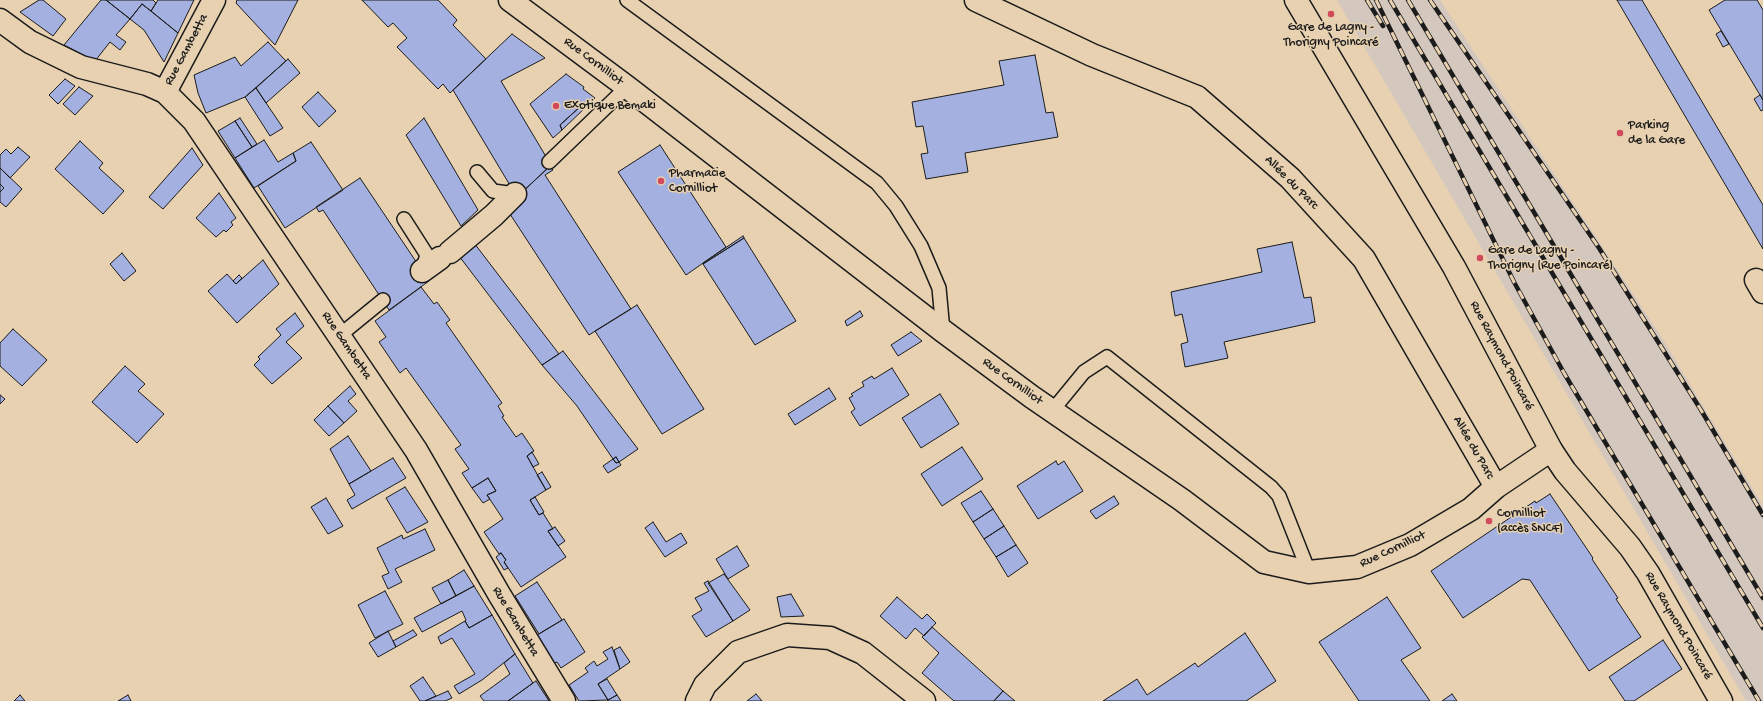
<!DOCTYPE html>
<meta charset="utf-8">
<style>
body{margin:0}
canvas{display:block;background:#e7d1b0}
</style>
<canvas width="1763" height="701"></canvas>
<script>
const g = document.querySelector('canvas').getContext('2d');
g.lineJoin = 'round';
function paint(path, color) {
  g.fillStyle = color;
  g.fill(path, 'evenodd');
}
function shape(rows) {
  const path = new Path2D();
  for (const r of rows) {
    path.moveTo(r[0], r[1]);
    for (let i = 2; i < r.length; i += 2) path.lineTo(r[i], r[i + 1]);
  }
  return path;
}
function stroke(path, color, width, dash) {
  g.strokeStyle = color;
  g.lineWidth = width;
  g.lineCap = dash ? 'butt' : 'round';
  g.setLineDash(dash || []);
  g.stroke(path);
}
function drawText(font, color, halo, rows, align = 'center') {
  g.font = font + ' "Gochi Hand",sans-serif';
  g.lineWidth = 3;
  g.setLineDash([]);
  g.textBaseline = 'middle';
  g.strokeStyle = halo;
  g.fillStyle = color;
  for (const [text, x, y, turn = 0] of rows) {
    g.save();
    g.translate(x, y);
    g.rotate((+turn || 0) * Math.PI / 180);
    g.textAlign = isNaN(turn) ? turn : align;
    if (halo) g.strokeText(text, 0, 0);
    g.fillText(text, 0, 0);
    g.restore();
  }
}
paint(shape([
 [1337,0,1440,0,1664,341,1763,506,1763,701,1746,701]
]), '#d3c7be');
const building = shape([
 [39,0,43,0,66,19,53,36,20,12,39,0],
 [101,0,106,0,130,19,116,35,126,42,120,50,110,42,95,61,64,45,101,0],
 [106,0,153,0,156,3,151,11,142,4,130,19,106,0],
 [158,0,194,0,178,33,151,11,158,0],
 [237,0,298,0,275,45,236,3,237,0],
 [362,0,438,0,457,20,453,25,486,59,450,93,443,84,438,89,397,47,407,38,393,23,388,27,362,0],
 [1617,0,1642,0,1763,205,1763,249,1617,0],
 [1725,0,1757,0,1763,10,1763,100,1709,10,1725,0],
 [142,4,178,33,164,62,144,30,130,19,142,4],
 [1721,31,1729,44,1723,47,1716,34,1721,31],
 [512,34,545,58,501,81,551,165,517,197,453,90,512,34],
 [268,42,286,61,245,97,206,113,198,93,194,75,235,57,241,66,268,42],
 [1035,55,1046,113,1053,112,1058,137,965,153,968,172,926,179,921,154,928,153,923,126,916,127,912,102,1004,85,999,61,1035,55],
 [288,59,300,73,266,103,256,88,288,59],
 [566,74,584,87,583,89,595,98,587,106,582,105,560,125,562,130,553,138,530,104,566,74],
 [65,79,75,86,58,104,49,95,65,79],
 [79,87,93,96,75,115,63,104,79,87],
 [256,88,283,128,270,136,245,97,256,88],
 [318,92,336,111,319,127,302,107,318,92],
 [1760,95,1763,100,1763,110,1761,111,1754,99,1760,95],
 [582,105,587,106,562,130,560,125,582,105],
 [240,118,257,144,252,147,235,121,240,118],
 [424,118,478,210,461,226,406,135,424,118],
 [235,121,252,147,235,158,218,131,235,121],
 [264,140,278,162,293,153,296,161,254,188,235,158,264,140],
 [80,141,103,163,99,168,124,191,103,214,55,169,80,141],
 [311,142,343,190,285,228,258,186,296,161,293,153,311,142],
 [660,145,726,247,686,275,618,172,660,145],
 [18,147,30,157,10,178,0,168,0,155,6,149,11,154,18,147],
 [192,148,203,165,163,209,149,197,192,148],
 [550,166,553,170,545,175,631,309,589,335,508,211,517,197,550,166],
 [0,168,22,189,6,207,0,202,0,192,4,188,0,184,0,168],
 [360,178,429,281,389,310,323,210,319,212,316,207,360,178],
 [0,184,4,188,0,192,0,184],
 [219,193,236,218,231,222,233,225,226,232,224,230,216,237,196,218,219,193],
 [743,236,744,238,703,264,703,263,743,236],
 [744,238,796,321,755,345,703,264,744,238],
 [471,239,559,354,542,365,456,252,471,239],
 [1292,242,1304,298,1311,297,1315,322,1224,342,1228,358,1185,367,1181,344,1188,342,1182,314,1175,316,1171,292,1262,272,1257,249,1292,242],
 [122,253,136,271,124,281,110,264,122,253],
 [263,260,279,284,237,323,208,291,227,274,236,284,263,260],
 [239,275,242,278,236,284,233,281,239,275],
 [421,287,434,304,437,302,450,320,446,323,502,403,498,406,504,416,502,417,516,437,522,433,534,451,527,456,546,490,530,500,539,515,543,513,553,529,548,531,566,557,521,587,504,562,506,560,501,553,499,554,484,532,503,519,487,495,496,491,488,478,472,488,462,473,469,469,455,449,461,445,406,368,400,373,379,342,386,337,375,321,421,287],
 [637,305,704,409,662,434,595,331,637,305],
 [860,311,863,316,847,326,845,321,860,311],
 [295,313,304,326,286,342,302,358,272,384,254,365,260,359,258,357,281,335,276,329,295,313],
 [13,329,47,360,22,386,0,366,0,343,13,329],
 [911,332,922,341,898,356,891,345,911,332],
 [563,351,638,449,619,462,616,457,613,459,577,406,542,365,563,351],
 [125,366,145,384,138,391,164,414,137,443,92,402,125,366],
 [892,368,909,395,860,426,851,412,855,409,849,398,853,396,851,394,864,386,862,382,872,376,874,379,892,368],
 [350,386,356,394,348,401,357,411,344,423,328,406,350,386],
 [829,388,836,399,795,425,788,414,829,388],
 [940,394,959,424,921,448,902,418,940,394],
 [0,395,5,399,0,404,0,395],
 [328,406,344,423,329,436,314,420,328,406],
 [348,436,371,471,349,484,330,449,348,436],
 [962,447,983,479,942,506,921,474,962,447],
 [532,452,539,464,533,467,527,456,532,452],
 [616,457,619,462,616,463,613,459,616,457],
 [393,458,406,478,352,509,347,500,355,495,349,484,393,458],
 [613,459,616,463,619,462,621,465,608,473,603,466,613,459],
 [1056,461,1058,465,1064,461,1083,491,1038,519,1017,486,1056,461],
 [542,472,551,487,546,490,537,475,542,472],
 [488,478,496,491,487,495,490,499,483,503,472,488,488,478],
 [405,487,428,522,407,533,386,498,405,487],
 [981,491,993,509,973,522,961,503,981,491],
 [1550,494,1593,558,1592,559,1618,598,1616,599,1641,637,1589,671,1530,580,1522,579,1463,618,1431,571,1535,501,1536,503,1550,494],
 [1114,496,1119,504,1096,519,1090,511,1114,496],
 [535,497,544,512,539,515,530,500,535,497],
 [326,498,343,526,328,534,311,507,326,498],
 [993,509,1004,526,984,539,973,522,993,509],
 [653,522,666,542,681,533,687,543,665,557,645,528,653,522],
 [1004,526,1016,545,996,557,984,539,1004,526],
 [555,527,565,541,558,546,548,531,555,527],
 [425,529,435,550,395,569,402,582,388,589,382,576,389,573,377,548,402,535,403,539,425,529],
 [1016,545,1028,563,1008,577,996,557,1016,545],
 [737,546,749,566,728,579,716,559,737,546],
 [501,553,506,560,504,562,508,568,504,570,496,557,501,553],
 [464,570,474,586,456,596,448,580,464,570],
 [724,574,750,610,733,621,708,583,724,574],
 [448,580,456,596,441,604,432,588,448,580],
 [708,581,733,621,706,637,692,616,702,610,695,598,709,591,704,583,708,581],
 [537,582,562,620,539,634,515,596,537,582],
 [474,586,492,615,469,628,465,621,466,620,462,611,422,632,414,618,474,586],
 [385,591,403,624,375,638,358,605,385,591],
 [791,594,804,616,781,617,777,597,791,594],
 [897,597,922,619,927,614,936,623,924,636,915,628,906,639,880,616,897,597],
 [1387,597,1421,648,1401,660,1430,701,1359,701,1319,642,1387,597],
 [492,615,515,654,482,680,459,694,454,686,475,674,452,638,441,644,438,637,465,621,469,628,492,615],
 [564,619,585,652,561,668,557,662,552,664,537,635,564,619],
 [932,627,1003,691,994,701,954,701,922,673,939,653,922,637,932,627],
 [413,630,417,635,396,647,393,641,413,630],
 [388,631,396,647,378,657,369,643,388,631],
 [1245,633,1276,681,1246,701,1103,701,1137,679,1147,695,1195,663,1198,667,1245,633],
 [1663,640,1682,669,1634,701,1625,701,1609,677,1663,640],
 [612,647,620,669,598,684,608,700,579,701,569,685,588,672,585,668,594,661,597,666,608,659,603,652,612,647],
 [620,647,630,662,620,669,614,650,620,647],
 [515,654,533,683,508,701,484,701,480,696,510,674,504,663,515,654],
 [423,677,436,696,425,701,420,701,410,686,423,677],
 [607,679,617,695,608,700,598,684,607,679],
 [536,681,549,701,508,701,533,683,536,681],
 [448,691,452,698,445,701,425,701,448,691],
 [1003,691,1015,701,994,701,1003,691],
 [756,694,762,701,747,701,756,694],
 [1452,694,1457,701,1442,701,1452,694],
 [20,695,25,701,14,701,20,695],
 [128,695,131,701,118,701,128,695],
 [617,695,621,701,607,701,608,700,617,695]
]);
paint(building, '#a3b0e0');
stroke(building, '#1c1c1c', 1);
const lane = shape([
 [627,0,877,183,896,206,921,246,939,288,943,331],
 [549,162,627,87],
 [477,172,493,191,515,194],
 [404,219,427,255,422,271],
 [339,336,383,300],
 [1052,411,1084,372,1107,357,1271,487,1279,496,1309,572]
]);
const street = shape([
 [510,0,627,87,943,331,1032,397,1182,500,1264,562,1309,572,1357,567,1410,545,1471,509,1496,487,1551,450],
 [976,0,1092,55,1197,97,1290,178,1364,259,1496,487],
 [0,20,30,42,81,67,147,84,165,92,194,121,416,450,499,594,564,701],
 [165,92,214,0],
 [450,252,494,215,515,194],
 [422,271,440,258],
 [1756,280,1763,292]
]);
const secondary = shape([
 [1296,0,1454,267,1551,450,1565,471,1630,547,1648,573,1721,701],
 [697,701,705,685,738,652,787,635,830,638,863,653,924,701]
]);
stroke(lane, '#1c1c1c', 16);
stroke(street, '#1c1c1c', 25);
stroke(secondary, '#1c1c1c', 25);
stroke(lane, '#e7d1b0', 13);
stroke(street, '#e7d1b0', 22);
stroke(secondary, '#e7d1b0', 22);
const rail = shape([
 [1367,0,1383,26],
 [1376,0,1514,282,1564,373,1759,701],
 [1390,0,1763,628],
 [1408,0,1763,598],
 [1430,0,1599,248,1701,410,1763,515]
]);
stroke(rail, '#1c1c1c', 4.5);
stroke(rail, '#e7d1b0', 3, [9]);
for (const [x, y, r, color] of [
 [1331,14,4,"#d1495b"],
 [556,106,4,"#d1495b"],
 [1620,133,4,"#d1495b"],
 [661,181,4,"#d1495b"],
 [1480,258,4,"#d1495b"],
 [1489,521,4,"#d1495b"]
]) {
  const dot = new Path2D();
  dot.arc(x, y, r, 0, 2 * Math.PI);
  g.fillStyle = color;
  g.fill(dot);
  stroke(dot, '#e7d1b0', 1.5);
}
drawText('13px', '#1c1c1c', '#e7d1b0', [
 ["Gare de Lagny -",1331,28,"center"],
 ["Thorigny Poincaré",1331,43,"center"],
 ["Exotique Bemaki",564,106],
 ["Parking",1628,126],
 ["de la Gare",1628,141],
 ["Pharmacie",669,174],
 ["Cornilliot",669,189],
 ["Gare de Lagny -",1488,251],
 ["Thorigny (Rue Poincaré)",1488,266],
 ["Cornilliot",1497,514],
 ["(accès SNCF)",1497,529]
], 'left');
drawText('13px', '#1c1c1c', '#e7d1b0', [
 ["Rue Gambetta",187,50,-62],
 ["Rue Cornilliot",593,62,37],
 ["Allée du Parc",1291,183,45],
 ["Rue Gambetta",346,346,56],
 ["Rue Raymond Poincaré",1501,356,62],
 ["Rue Cornilliot",1012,382,36],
 ["Allée du Parc",1473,448,60],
 ["Rue Cornilliot",1393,550,-25],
 ["Rue Gambetta",515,622,59],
 ["Rue Raymond Poincaré",1678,626,60]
]);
</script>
